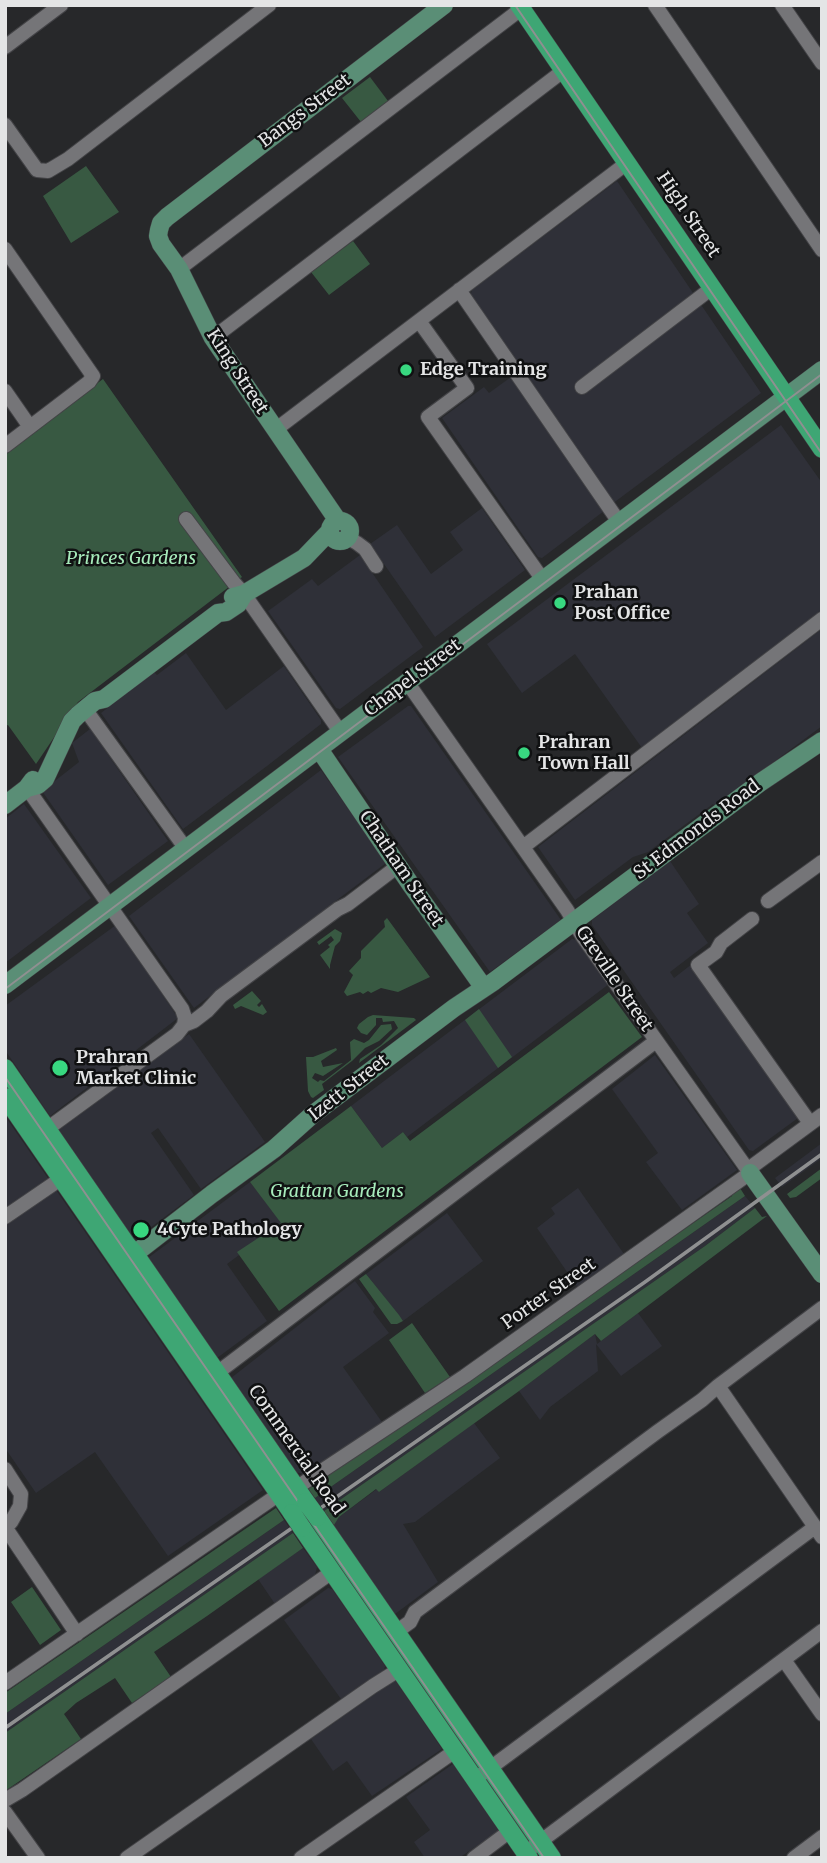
<!DOCTYPE html>
<style>
body{margin:0}
#map{position:relative;width:827px;height:1863px;overflow:hidden;background:#27282a;font-family:Merriweather,serif}
canvas{display:block}
.frame{position:absolute;inset:0;border:7px solid #e4e5e6;pointer-events:none}
</style>
<div id="map">
<canvas width="827" height="1863"></canvas>
<div class="frame"></div>
</div>
<script>
const g = document.querySelector('canvas').getContext('2d');
g.lineJoin = 'round';
function paint(path, color) {
  g.fillStyle = color;
  g.fill(path, 'evenodd');
}
function shape(rows) {
  const path = new Path2D();
  for (const r of rows) {
    if (r.length === 3) {
      path.moveTo(r[0] + r[2], r[1]);
      path.arc(r[0], r[1], r[2], 0, 2 * Math.PI);
      continue;
    }
    path.moveTo(r[0], r[1]);
    for (let i = 2; i < r.length; i += 2) path.lineTo(r[i], r[i + 1]);
  }
  return path;
}
function stroke(path, color, width, dash) {
  g.strokeStyle = color;
  g.lineWidth = width;
  g.lineCap = dash ? 'butt' : 'round';
  g.setLineDash(dash || []);
  g.stroke(path);
}
function drawText(font, color, halo, rows, align = 'center') {
  g.font = font + ' Merriweather,serif';
  g.lineWidth = 5;
  g.setLineDash([]);
  g.textBaseline = 'middle';
  g.strokeStyle = halo;
  g.fillStyle = color;
  for (const [text, x, y, turn = 0] of rows) {
    g.save();
    g.translate(x, y);
    g.rotate((+turn || 0) * Math.PI / 180);
    g.textAlign = isNaN(turn) ? turn : align;
    if (halo) g.strokeText(text, 0, 0);
    g.fillText(text, 0, 0);
    g.restore();
  }
}
paint(shape([
 [617,181,761,393,612,504,470,296,472,290],
 [511,377,604,511,542,558,538,557,442,418,484,387,489,393],
 [781,425,822,483,822,612,642,748,575,654,522,693,487,644],
 [482,508,525,570,435,637,370,544,397,525,431,574,463,550,450,532],
 [360,555,423,647,340,709,336,708,268,611,312,579,318,586],
 [822,629,822,726,715,806,713,804,648,852,633,857,575,900,538,847],
 [186,653,226,710,284,666,321,720,321,724,267,766,183,829,101,713,154,672,157,675],
 [408,706,411,706,561,920,490,972,338,757],
 [90,729,168,841,108,885,42,791,79,762,72,743],
 [321,770,386,863,194,1008,129,916],
 [24,804,91,898,5,963,5,819],
 [670,861,699,904,687,913,708,943,670,972,674,978,692,964,798,1118,753,1151,749,1150,592,925,592,920],
 [116,925,178,1018,50,1116,5,1050,5,1006],
 [572,939,576,940,609,984,407,1137,403,1132,382,1148,351,1106],
 [189,1034,265,1142,201,1189,158,1128,151,1133,194,1195,138,1237,131,1236,59,1130],
 [655,1055,737,1170,682,1210,646,1162,658,1153,612,1089],
 [5,1116,263,1490,168,1556,95,1452,36,1493,5,1448],
 [822,1143,822,1158,782,1187,775,1178],
 [250,1182,282,1223,227,1264,267,1321,217,1358,148,1258],
 [578,1188,624,1254,578,1288,537,1228,555,1214,551,1208],
 [745,1196,755,1208,705,1246,324,1511,315,1498],
 [447,1213,483,1261,403,1321,366,1274],
 [355,1281,375,1308,373,1312,389,1333,343,1367,382,1422,304,1474,295,1472,231,1378],
 [638,1313,662,1346,621,1376,596,1344,598,1371,550,1407,540,1420,519,1391,595,1334,597,1344],
 [474,1423,500,1458,415,1522,403,1524,438,1582,395,1614,333,1525,339,1517,377,1489,379,1492],
 [284,1520,293,1533,5,1733,5,1714],
 [303,1548,317,1567,315,1575,275,1604,258,1579],
 [328,1588,332,1589,385,1666,384,1670,341,1699,284,1620],
 [395,1680,442,1749,372,1796,347,1761,333,1771,311,1739],
 [453,1764,499,1831,459,1858,425,1858,414,1842,430,1830,406,1797]
]), '#2f3038');
paint(shape([
 [370,77,388,101,361,122,342,98],
 [86,166,119,212,71,243,43,196],
 [353,241,370,264,329,295,311,272],
 [103,379,242,577,78,702,36,764,8,725,5,726,5,452],
 [387,918,430,977,398,992,381,988,371,993,368,991,363,994,360,992,347,996,344,992,353,975,349,971,361,958,361,951,385,927,384,921],
 [335,929,342,933,340,941,335,946,330,965,330,969,320,955,330,947,328,945,334,940,331,936,319,945,317,942],
 [252,991,261,1001,257,1005,259,1007,262,1004,267,1012,263,1015,241,1006,235,1009,233,1005],
 [609,992,642,1037,279,1311,237,1252,281,1223,250,1182,351,1106,382,1148,403,1132,410,1141],
 [479,1009,512,1057,498,1068,465,1020],
 [373,1015,414,1018,416,1020,359,1063,360,1059,381,1045,398,1028,394,1021,383,1022,382,1018,376,1018,376,1025,367,1035,361,1033,357,1028,359,1024,368,1017],
 [391,1024,392,1029,379,1041,365,1048,352,1061,322,1084,324,1090,313,1098,311,1097,308,1091,306,1057,313,1057,336,1048,337,1050,321,1061,323,1067,343,1063,323,1076,315,1073,312,1078,318,1082,320,1080,324,1081,351,1060,350,1042,354,1039,364,1043,369,1040,381,1025],
 [822,1168,822,1178,796,1197,790,1198,787,1194],
 [740,1188,745,1196,315,1498,307,1487,471,1378,732,1196,733,1191],
 [755,1208,762,1217,767,1216,601,1341,595,1334,519,1391,379,1492,376,1489,339,1517,334,1525,324,1511,705,1246],
 [366,1274,399,1315,403,1321,397,1324,391,1324,359,1279],
 [412,1323,450,1377,425,1393,389,1340],
 [276,1508,284,1520,5,1714,5,1693],
 [293,1533,303,1548,207,1616,154,1652,171,1677,132,1703,115,1678,76,1703,64,1714,81,1739,5,1791,5,1733],
 [32,1587,61,1630,40,1645,11,1602]
]), '#385942');
const street = shape([
 [655,5,822,250],
 [782,5,822,63],
 [5,47,61,5],
 [5,125,37,170,48,171,68,159,269,5],
 [5,249,93,376,89,382,5,446],
 [179,269,521,9],
 [459,290,619,522],
 [419,321,467,388,428,417,543,580],
 [213,338,563,71],
 [582,387,712,288],
 [5,391,30,427],
 [275,430,627,163],
 [186,519,234,583,244,594,341,733],
 [348,538,357,543,365,549,376,566],
 [407,682,567,910,583,937,750,1173],
 [85,709,186,849],
 [27,788,182,1009,185,1018,184,1025,177,1034,47,1129],
 [523,847,822,619],
 [768,901,822,862],
 [752,919,721,943,716,952,698,965,810,1123],
 [184,1025,194,1021,207,1011,221,996,338,909,348,904,398,866],
 [5,1217,62,1178],
 [217,1373,656,1041],
 [718,1386,822,1537],
 [5,1469,21,1494,20,1506,11,1522],
 [7,1530,77,1634],
 [396,1632,410,1622,415,1612,657,1432,702,1400,718,1386,822,1308],
 [784,1660,822,1714],
 [5,1683,272,1499,302,1484,465,1376,750,1173,754,1165,822,1115],
 [482,1774,815,1527],
 [5,1800,22,1790,332,1572],
 [5,1812,38,1858],
 [533,1847,822,1631],
 [127,1858,373,1686,400,1669],
 [301,1858,455,1751],
 [474,1858,510,1831],
 [794,1858,822,1837]
]);
const secondary = shape([
 [340,531,10],
 [338,521,213,338,179,269,161,244,158,236,159,230,161,223,167,217,444,5],
 [233,597,244,594,304,558,330,531],
 [319,749,411,885,484,988],
 [27,788,38,785,45,779,72,721,78,715,95,701,104,699,218,613,226,612,238,604,244,594],
 [5,805,27,788,33,780],
 [5,985,822,370],
 [750,1173,822,1274],
 [128,1259,212,1194,274,1149,312,1115,454,1008,493,982,761,782,822,741]
]);
const primary = shape([
 [519,5,822,449],
 [5,1068,127,1245,135,1254,306,1502],
 [5,1097,292,1513],
 [317,1517,552,1858],
 [302,1528,529,1858]
]);
stroke(street, '#434346', 16);
stroke(secondary, '#434346', 19);
stroke(primary, '#434346', 19);
stroke(street, '#757578', 14);
stroke(secondary, '#5a8e76', 18);
stroke(primary, '#3ea674', 18);
stroke(shape([
 [515,5,822,454],
 [5,989,822,374],
 [5,1077,544,1858]
]), '#8f9091', 2);
stroke(shape([
 [5,1728,645,1282,822,1154]
]), '#8f9091', 3.5);
const primaryBridge = shape([
 [306,1502,317,1517],
 [292,1513,302,1528]
]);
stroke(primaryBridge, '#434346', 19, []);
stroke(primaryBridge, '#3ea674', 18);
for (const [x, y, r, color] of [
 [406,370,7,"#38d880"],
 [560,603,7,"#38d880"],
 [524,753,7,"#38d880"],
 [60,1068,9,"#38d880"],
 [141,1230,9,"#38d880"]
]) {
  const dot = new Path2D();
  dot.arc(x, y, r, 0, 2 * Math.PI);
  g.fillStyle = color;
  g.fill(dot);
  stroke(dot, '#101112', 2.5);
}
drawText('18px', '#e4e5e6', '#101112', [
 ["Bangs Street",305,111,-37],
 ["High Street",688,215,56],
 ["King Street",237,372,57],
 ["Chapel Street",413,678,-37],
 ["St Edmonds Road",697,830,-37],
 ["Chatham Street",401,869,56],
 ["Greville Street",614,979,56],
 ["Izett Street",349,1088,-38],
 ["Porter Street",549,1294,-35],
 ["Commercial Road",296,1450,55]
]);
drawText('bold 18px', '#e4e5e6', '#101112', [
 ["Edge Training",420,370],
 ["Prahan",574,593],
 ["Post Office",574,614],
 ["Prahran",538,743],
 ["Town Hall",538,764],
 ["Prahran",76,1058],
 ["Market Clinic",76,1079],
 ["4Cyte Pathology",157,1230]
], 'left');
drawText('italic 18px', '#a7ebbb', '#101112', [
 ["Princes Gardens",131,559],
 ["Grattan Gardens",337,1192]
]);
</script>
